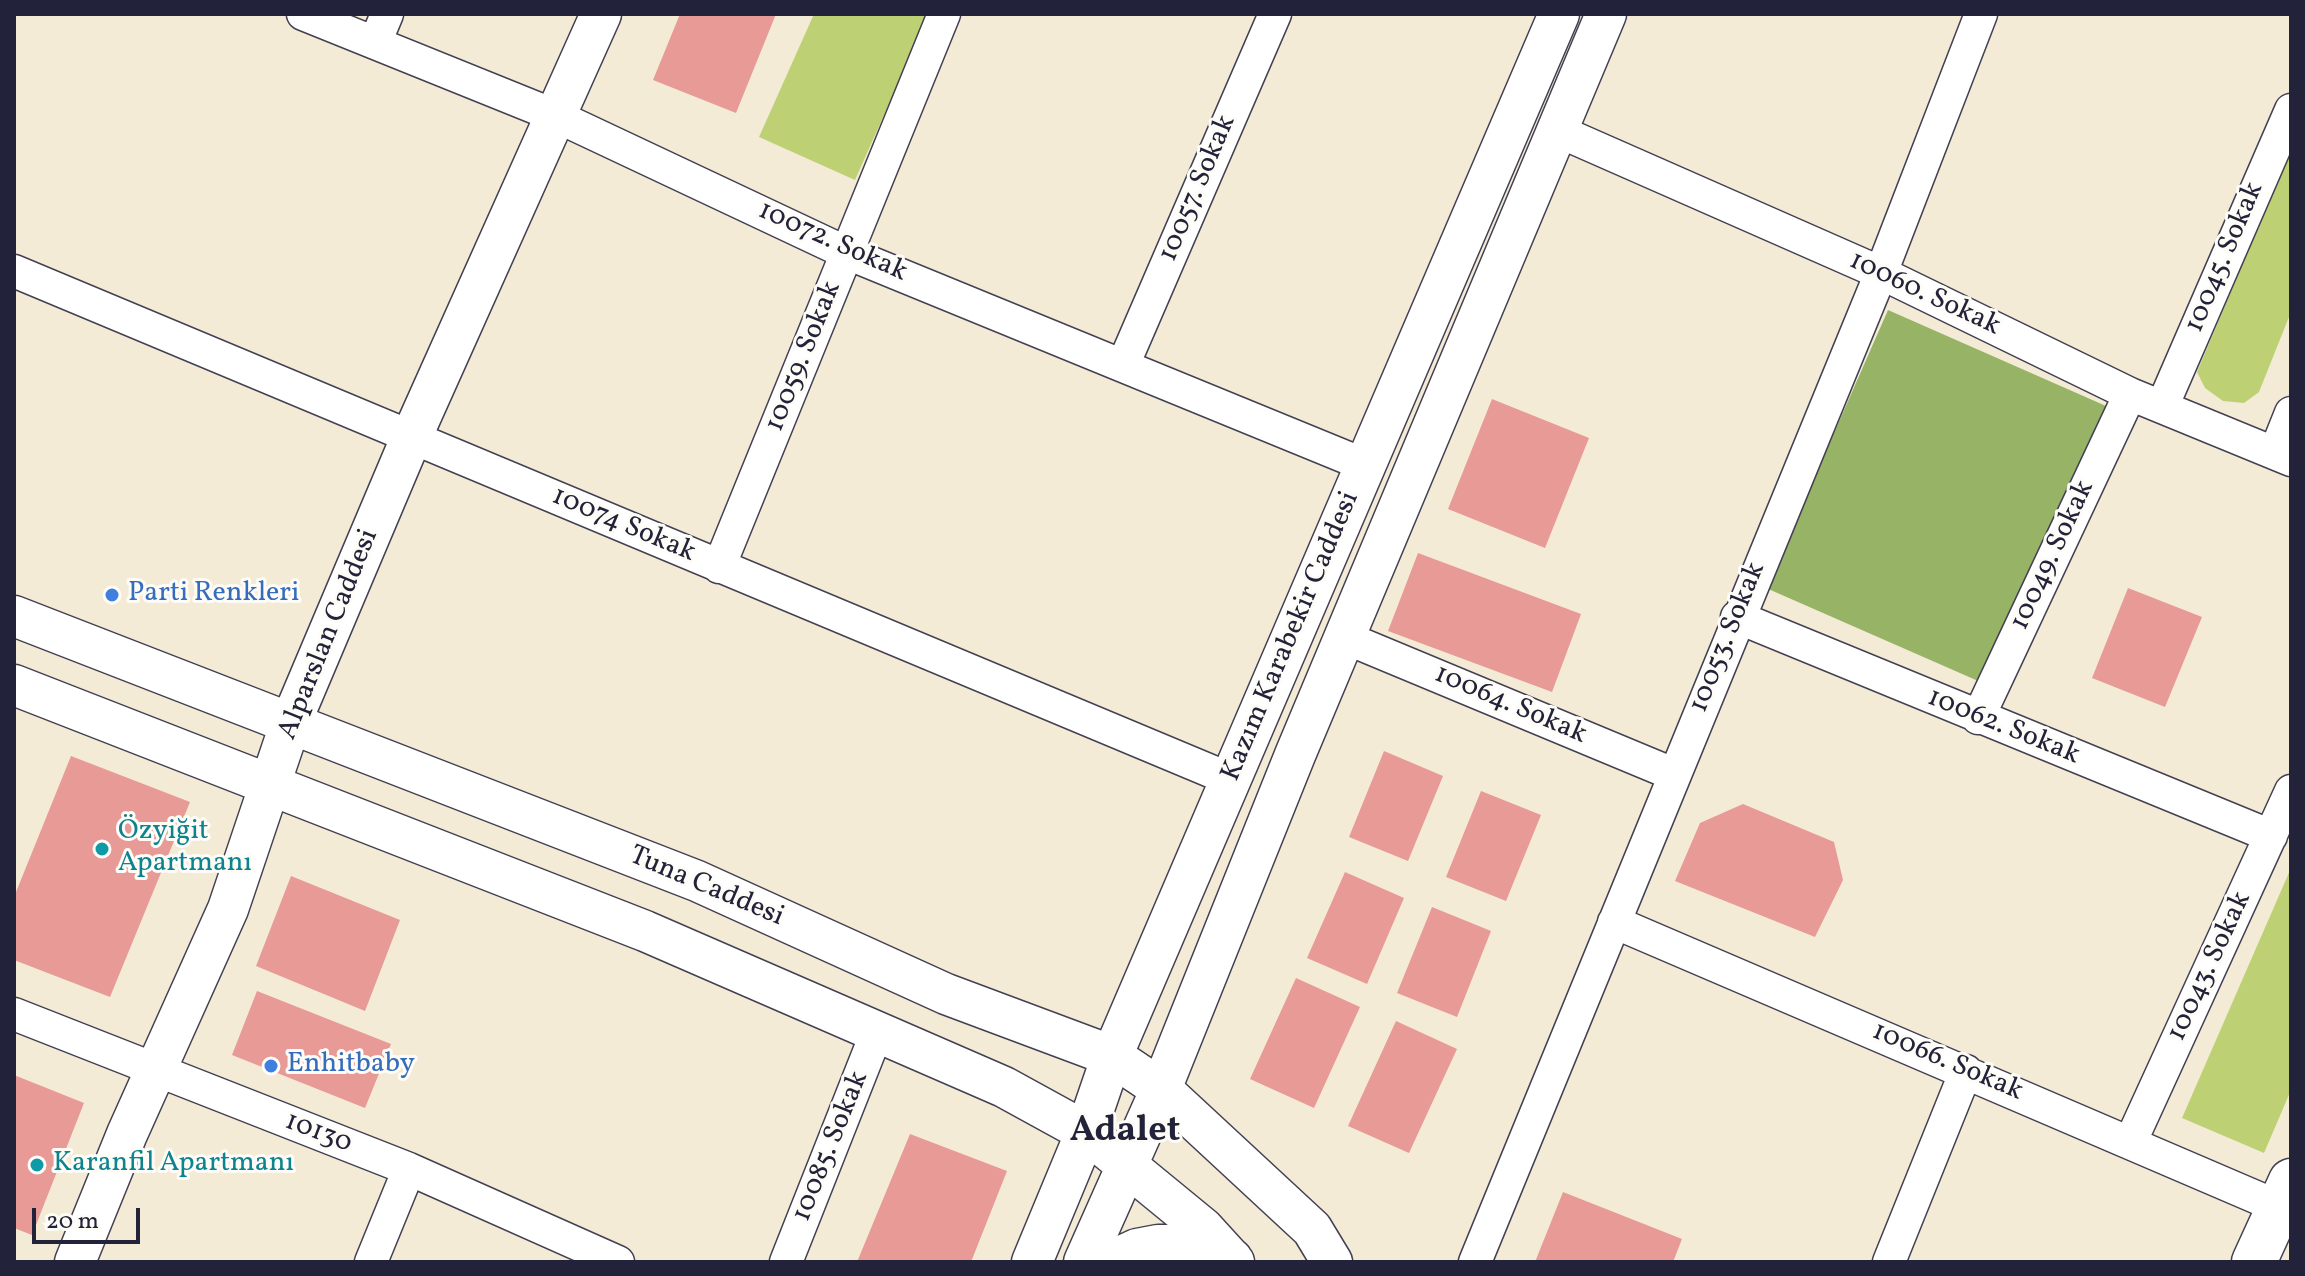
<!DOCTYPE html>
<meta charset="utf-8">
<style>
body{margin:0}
#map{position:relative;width:2305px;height:1276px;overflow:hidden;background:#f4ebd6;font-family:Vollkorn,serif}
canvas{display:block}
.frame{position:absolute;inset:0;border:16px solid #22223b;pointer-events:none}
.scale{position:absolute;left:32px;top:1208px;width:108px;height:36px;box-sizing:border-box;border:4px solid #22223b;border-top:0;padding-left:10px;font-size:24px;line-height:28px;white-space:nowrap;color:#22223b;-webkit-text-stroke:6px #fdfcf7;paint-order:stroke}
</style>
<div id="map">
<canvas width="2305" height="1276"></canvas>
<div class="frame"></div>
<div class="scale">20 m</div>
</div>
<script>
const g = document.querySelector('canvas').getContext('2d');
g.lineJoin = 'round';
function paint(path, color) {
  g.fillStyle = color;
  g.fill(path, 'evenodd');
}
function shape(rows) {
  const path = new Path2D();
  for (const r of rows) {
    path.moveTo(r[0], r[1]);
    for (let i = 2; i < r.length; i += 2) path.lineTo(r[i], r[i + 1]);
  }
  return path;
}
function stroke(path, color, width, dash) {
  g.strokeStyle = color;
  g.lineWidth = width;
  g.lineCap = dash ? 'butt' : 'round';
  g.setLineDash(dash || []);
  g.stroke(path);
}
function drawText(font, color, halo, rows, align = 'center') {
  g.font = font + ' Vollkorn,serif';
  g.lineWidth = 6;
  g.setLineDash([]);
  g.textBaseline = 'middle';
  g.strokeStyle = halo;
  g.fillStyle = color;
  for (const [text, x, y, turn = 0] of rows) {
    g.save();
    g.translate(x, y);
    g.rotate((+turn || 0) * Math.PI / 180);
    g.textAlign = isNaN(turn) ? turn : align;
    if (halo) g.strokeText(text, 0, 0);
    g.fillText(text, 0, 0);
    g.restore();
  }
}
paint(shape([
 [814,14,929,14,855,180,759,137],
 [2291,150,2291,312,2259,392,2244,403,2223,401,2205,388,2197,372],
 [2291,868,2291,1090,2264,1153,2182,1118]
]), '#bdd174');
paint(shape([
 [1888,310,2106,406,1985,684,1766,588]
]), '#96b366');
paint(shape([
 [680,14,776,14,736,113,653,80],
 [1492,399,1589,438,1545,548,1448,509],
 [1418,553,1581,614,1552,692,1388,631],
 [2128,588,2202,617,2165,707,2092,678],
 [1384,751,1443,776,1408,861,1349,837],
 [71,756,190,802,110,997,14,960,14,897],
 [1481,791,1541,815,1506,901,1446,877],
 [1743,804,1834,842,1843,880,1815,937,1675,881,1700,823],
 [1345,872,1404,898,1367,984,1307,958],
 [291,876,400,920,365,1011,256,966],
 [1432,907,1491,931,1457,1017,1397,993],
 [1296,978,1360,1007,1314,1108,1250,1079],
 [257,991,391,1044,365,1108,232,1055],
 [1396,1021,1457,1049,1409,1153,1348,1126],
 [14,1075,84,1103,32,1235,14,1228],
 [910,1134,1007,1171,971,1262,857,1262],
 [1563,1192,1682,1239,1673,1262,1535,1262]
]), '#e79a96');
const minor = shape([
 [303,14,556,116,847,253,1365,465],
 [375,43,387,14],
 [1556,130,1881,273,2130,394,2291,460],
 [14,271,1232,780],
 [1124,363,1275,14],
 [2162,407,2291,110],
 [2275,453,2291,413],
 [719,567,944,14],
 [1737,617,2271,836],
 [1346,638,1673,774],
 [1978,718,2130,394],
 [1614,922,2279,1207],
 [14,1014,409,1169,618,1262],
 [2130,1143,2291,791],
 [371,1262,409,1169],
 [786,1262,877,1032],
 [1475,1262,1881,273,1981,14],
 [1889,1262,1966,1071]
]);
const tertiary = shape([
 [14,616,697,881,946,994,1112,1056,1161,1089,1312,1229,1332,1262],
 [14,685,645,931,1004,1087,1086,1132,1203,1228,1234,1262],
 [75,1262,127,1134,228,909,291,722,412,436,601,14],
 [1032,1262,1086,1132,1112,1056,1559,14],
 [1084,1262,1161,1089,1295,755,1606,14],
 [1109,1262,1137,1249,1158,1245,1190,1245,1232,1259]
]);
const primary = shape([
 [2254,1262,2291,1181]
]);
stroke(minor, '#424052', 35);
stroke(tertiary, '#424052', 43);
stroke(primary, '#424052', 47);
stroke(minor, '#fff', 32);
stroke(tertiary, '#fff', 40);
stroke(primary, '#fff', 44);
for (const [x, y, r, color] of [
 [112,595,8,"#3f7fe0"],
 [102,849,8,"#0f9aa8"],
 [271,1066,8,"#3f7fe0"],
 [37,1165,8,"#0f9aa8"]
]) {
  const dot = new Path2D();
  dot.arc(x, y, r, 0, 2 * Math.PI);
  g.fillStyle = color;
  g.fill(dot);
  stroke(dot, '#fdfcf7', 3);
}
drawText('28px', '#22223b', '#fdfcf7', [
 ["10057. Sokak",1199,189,-67],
 ["10072. Sokak",832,243,24],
 ["10045. Sokak",2226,258,-67],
 ["10060. Sokak",1924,295,25],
 ["10059. Sokak",805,357,-68],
 ["10074 Sokak",623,526,23],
 ["10049. Sokak",2054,556,-65],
 ["Alparslan Caddesi",330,635,-68],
 ["Kazım Karabekir Caddesi",1292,637,-67],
 ["10053. Sokak",1729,638,-68],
 ["10064. Sokak",1510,706,23],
 ["10062. Sokak",2003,728,22],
 ["Tuna Caddesi",706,888,23],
 ["10043. Sokak",2211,967,-65],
 ["10066. Sokak",1947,1063,23],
 ["10130",318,1134,21],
 ["10085. Sokak",832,1147,-68]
]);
drawText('28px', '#366cbe', '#fdfcf7', [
 ["Parti Renkleri",128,595],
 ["Enhitbaby",287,1066]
], 'left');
drawText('28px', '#0d838f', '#fdfcf7', [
 ["Özyiğit",118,833],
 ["Apartmanı",118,865],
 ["Karanfil Apartmanı",53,1165]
], 'left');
drawText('bold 36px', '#22223b', '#fdfcf7', [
 ["Adalet",1125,1133]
]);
</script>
